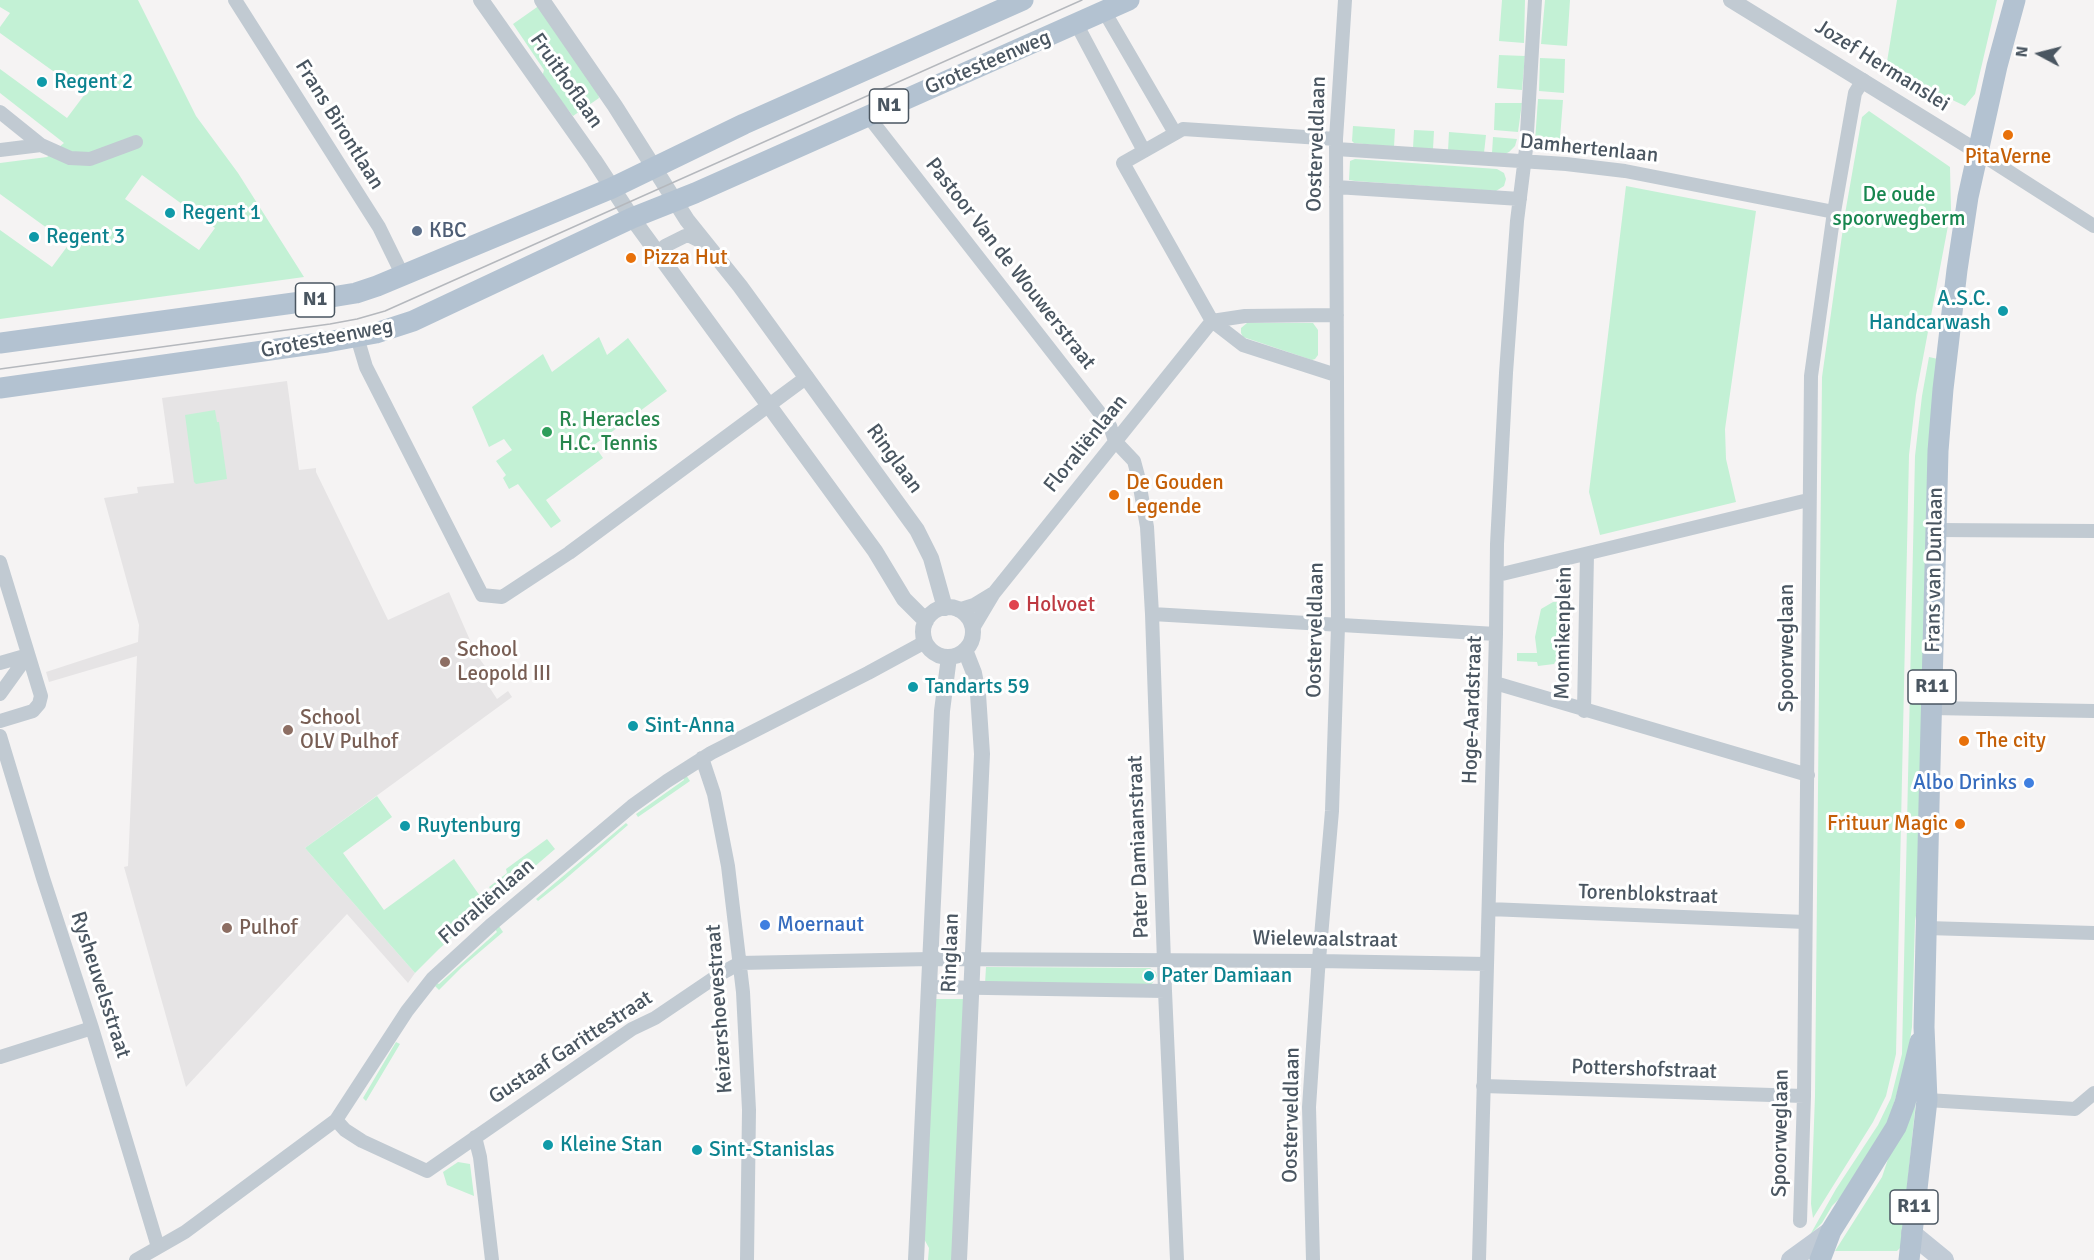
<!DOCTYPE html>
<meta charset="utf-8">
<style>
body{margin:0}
#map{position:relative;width:2094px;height:1260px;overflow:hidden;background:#f5f3f3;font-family:Signika,sans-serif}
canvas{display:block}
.north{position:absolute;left:2010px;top:24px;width:60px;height:60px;-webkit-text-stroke:4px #fff;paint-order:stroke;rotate:277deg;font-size:16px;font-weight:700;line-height:24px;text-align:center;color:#4a5661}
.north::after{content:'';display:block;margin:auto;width:21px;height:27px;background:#4a5661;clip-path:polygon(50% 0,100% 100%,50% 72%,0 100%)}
</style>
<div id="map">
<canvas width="2094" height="1260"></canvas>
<div class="north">N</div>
</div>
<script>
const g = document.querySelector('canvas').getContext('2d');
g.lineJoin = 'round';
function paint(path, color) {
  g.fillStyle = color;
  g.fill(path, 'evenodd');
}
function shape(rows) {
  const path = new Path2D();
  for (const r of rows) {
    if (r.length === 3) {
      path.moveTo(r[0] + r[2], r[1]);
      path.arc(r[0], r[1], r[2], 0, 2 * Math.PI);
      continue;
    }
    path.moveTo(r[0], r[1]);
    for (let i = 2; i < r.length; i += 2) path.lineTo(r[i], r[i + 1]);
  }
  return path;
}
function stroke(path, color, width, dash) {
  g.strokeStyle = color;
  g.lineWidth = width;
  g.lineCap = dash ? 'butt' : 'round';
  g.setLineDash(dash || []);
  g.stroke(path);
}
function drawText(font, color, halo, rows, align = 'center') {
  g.font = font + ' Signika,sans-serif';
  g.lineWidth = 6;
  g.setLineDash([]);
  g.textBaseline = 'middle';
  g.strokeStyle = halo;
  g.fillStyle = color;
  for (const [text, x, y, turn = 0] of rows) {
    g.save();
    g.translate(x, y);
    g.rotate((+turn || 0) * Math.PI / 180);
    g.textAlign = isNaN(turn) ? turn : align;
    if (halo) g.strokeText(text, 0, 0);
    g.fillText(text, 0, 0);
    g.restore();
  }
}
paint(shape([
 [287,381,299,470,316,468,316,472,388,620,449,592,476,654,487,669,480,673,497,699,508,691,512,697,305,848,415,973,408,983,347,914,186,1087,124,867,128,866,137,656,49,682,46,672,138,642,139,625,104,498,138,493,137,487,174,483,162,398]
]), '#e6e4e5');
paint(shape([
 [0,0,138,0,196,116,238,173,304,277,0,319,0,230,52,267,69,244,0,194,0,163,47,157,64,143,0,93,0,69,67,118,85,94,0,33,0,27,10,13,0,7],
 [142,175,215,228,199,250,125,199],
 [1502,0,1525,0,1524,43,1499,41],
 [1545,0,1570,0,1567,46,1541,44],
 [1897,0,1997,0,1975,94,1965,106,1886,68],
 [540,5,597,89,599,98,573,116,542,77,544,70,513,24],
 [1499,55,1525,56,1522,90,1497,88],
 [1540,58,1565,59,1564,93,1539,91],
 [1538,99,1563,100,1559,151,1539,149,1535,141],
 [1495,103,1522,103,1518,132,1494,130],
 [1869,111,1950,167,1951,210,1916,395,1909,455,1896,1054,1886,1096,1873,1122,1813,1218,1811,1204,1815,1096,1822,377,1845,214,1862,117],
 [1353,126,1395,129,1394,147,1354,143,1352,141],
 [1414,130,1434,131,1433,149,1413,148],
 [1449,132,1486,135,1484,153,1448,151],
 [1493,137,1517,139,1515,146,1509,152,1505,154,1492,153],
 [1355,159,1497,169,1504,173,1506,179,1504,186,1496,191,1355,181,1349,180,1350,161],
 [1626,186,1756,211,1725,429,1726,459,1736,502,1600,535,1589,492],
 [1247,323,1313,323,1318,330,1318,355,1315,359,1312,360,1243,337,1241,333,1241,328],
 [599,337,607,355,628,338,667,391,594,445,603,458,546,500,561,521,551,528,518,484,509,489,503,478,506,475,496,461,512,450,504,439,489,447,472,407,543,354,552,372],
 [1929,357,1938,359,1920,894,1915,921,1912,1027,1907,1060,1888,1123,1848,1190,1832,1206,1822,1223,1810,1235,1836,1189,1878,1125,1891,1098,1902,1054,1915,456,1922,396],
 [215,410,217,422,219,422,227,479,196,484,194,482,185,415],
 [1553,602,1561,602,1568,619,1561,651,1554,664,1538,666,1537,662,1517,661,1517,653,1537,653,1535,637,1541,609],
 [686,775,690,781,638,817,636,814,684,780,683,778],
 [377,796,392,817,343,853,384,910,454,859,487,906,439,949,415,973,305,848],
 [626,823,628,825,562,882,538,901,536,899],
 [547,839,555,849,497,899,489,887,507,873,506,869],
 [499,926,503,932,462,967,439,990,435,986,437,983,439,984,497,932,495,929],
 [986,967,1150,968,1156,972,1157,976,1151,985,985,984],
 [936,999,966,999,952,1260,928,1260,929,1248,923,1237],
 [396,1042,400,1044,366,1101,363,1098],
 [1916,1100,1901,1247,1897,1251,1835,1251,1882,1177,1889,1156],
 [458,1162,470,1164,474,1196,447,1185,443,1172]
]), '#c3f1d5');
stroke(shape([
 [235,0,379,227,403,276],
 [1104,11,1175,133],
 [1077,25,1144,151],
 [0,112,41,145,70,158,90,159,136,142],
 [868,116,1110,426,1115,441,1134,461,1138,476,1147,527,1152,614,1165,991,1177,1260],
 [1336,139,1183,129,1123,163,1212,321,1243,345,1336,375],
 [1336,149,1566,164,1625,171,1834,212],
 [0,150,41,145],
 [1978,152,2094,226],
 [1336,187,1520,199],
 [661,257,665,246,685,236,690,236,704,243],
 [1212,321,1245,316,1337,315],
 [357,337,366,367,482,595,502,597,569,553,807,377],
 [1936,530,2094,531],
 [0,562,41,696,39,704,33,711,0,721],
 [1498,575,1808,500],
 [958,610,974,605,992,594],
 [1152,614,1496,634],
 [972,630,994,593,1212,321],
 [0,663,28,655],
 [1495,683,1808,775],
 [0,694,28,655],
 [1932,708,2094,711],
 [1584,711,1587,554],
 [0,736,43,878,92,1028,158,1247],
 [702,758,714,794,728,866,743,992,749,1110,747,1260],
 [1489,909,1805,922],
 [1927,928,2094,933],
 [929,987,1165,991],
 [0,1057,92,1028],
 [1483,1086,1804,1096],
 [1927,1100,2075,1109,2094,1093],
 [336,1120,345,1130,362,1141,427,1171,632,1029,655,1018,720,974,740,963,930,959,1319,961,1487,964],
 [475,1137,480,1157,492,1260],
 [1800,1221,1804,1096,1811,376,1834,212,1855,93,1863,80],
 [136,1260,185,1232,336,1120,407,1011,432,979,492,924,632,806,667,781,711,753,868,673,925,642],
 [1313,1260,1309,1107,1318,971,1332,811,1338,626,1336,139,1345,0],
 [1479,1260,1496,634,1497,544,1506,373,1517,221,1526,149,1535,0]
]), '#c1cad2', 14);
stroke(shape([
 [481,0,594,160,632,218,875,551,904,599,926,621],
 [542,0,615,106,687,220,740,286,917,530,931,558,945,608],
 [1731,0,1978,152],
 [948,632,25],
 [916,1260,942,711,949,657],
 [959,1260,982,754,978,694,974,673,965,650]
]), '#c1cad2', 16);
stroke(shape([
 [1911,1233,1944,1260],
 [1791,1260,1831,1231]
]), '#c1cbd6', 20);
stroke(shape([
 [0,343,301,302,356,293,377,286,612,188,744,124,1023,0],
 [0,388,327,342,376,333,413,321,632,218,695,193,1129,0],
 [1820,1260,1831,1231,1896,1127,1905,1103,1920,1042],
 [1909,1260,1927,1100,1924,1027,1929,805,1938,451,1943,389,1957,270,1968,197,1997,66,2015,0]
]), '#b3c2d1', 21);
stroke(shape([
 [0,369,330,324,357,319,385,311,1082,0]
]), '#b5b8bd', 1.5);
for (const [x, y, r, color] of [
 [42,82,6,"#0f9aa8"],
 [2008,135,6,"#e8710a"],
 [170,213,6,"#0f9aa8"],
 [417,231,6,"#5c6f8a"],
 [34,237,6,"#0f9aa8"],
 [631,258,6,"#e8710a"],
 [2003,311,6,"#0f9aa8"],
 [547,432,6,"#2e9e5b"],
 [1114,495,6,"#e8710a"],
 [1014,605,6,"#e0444e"],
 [445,662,6,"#8d6e63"],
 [913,687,6,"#0f9aa8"],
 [633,726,6,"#0f9aa8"],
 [288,730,6,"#8d6e63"],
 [1964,741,6,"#e8710a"],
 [2029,783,6,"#3f7fe0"],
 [1960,824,6,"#e8710a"],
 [405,826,6,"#0f9aa8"],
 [765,925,6,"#3f7fe0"],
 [227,928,6,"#8d6e63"],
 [1149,976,6,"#0f9aa8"],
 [548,1145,6,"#0f9aa8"],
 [697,1150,6,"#0f9aa8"]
]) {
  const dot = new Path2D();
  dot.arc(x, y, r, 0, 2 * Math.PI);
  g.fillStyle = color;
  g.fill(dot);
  stroke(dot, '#fff', 2);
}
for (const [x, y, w] of [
 [889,106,39],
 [315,300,39],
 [1932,687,48],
 [1914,1207,48]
]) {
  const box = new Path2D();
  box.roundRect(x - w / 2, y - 17, w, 34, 4.5);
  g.fillStyle = '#fff';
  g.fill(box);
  stroke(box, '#4a5661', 1.5);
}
drawText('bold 20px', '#4a5661', null, [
 ["N1",889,106],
 ["N1",315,300],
 ["R11",1932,687],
 ["R11",1914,1207]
]);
drawText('21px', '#4a5661', '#fff', [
 ["Grotesteenweg",988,63,-23],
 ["Jozef Hermanslei",1882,66,32],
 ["Fruithoflaan",566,81,55],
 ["Frans Birontlaan",339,125,58],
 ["Oosterveldlaan",1317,144,-88],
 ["Damhertenlaan",1589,149,6],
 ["Pastoor Van de Wouwerstraat",1010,264,52],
 ["Grotesteenweg",327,339,-11],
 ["Floraliënlaan",1086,444,-51],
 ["Ringlaan",894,459,54],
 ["Frans van Dunlaan",1935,570,-89],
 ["Oosterveldlaan",1316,630,-89],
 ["Monnikenplein",1564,633,-89],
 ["Spoorweglaan",1787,648,-90],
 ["Hoge-Aardstraat",1473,710,-88],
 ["Pater Damiaanstraat",1139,847,-92],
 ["Torenblokstraat",1648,895,2],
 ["Floraliënlaan",487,902,-41],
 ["Wielewaalstraat",1325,940,1],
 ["Ringlaan",951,953,-88],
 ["Rysheuvelsstraat",100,985,72],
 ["Keizershoevestraat",720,1009,-94],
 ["Gustaaf Garittestraat",571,1048,-33],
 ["Pottershofstraat",1644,1070,2],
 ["Oosterveldlaan",1292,1115,-89],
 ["Spoorweglaan",1781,1133,-89]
]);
drawText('21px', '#0d838f', '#fff', [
 ["Regent 2",54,82],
 ["Regent 1",182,213],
 ["Regent 3",46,237],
 ["A.S.C.",1991,299,"right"],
 ["Handcarwash",1991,323,"right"],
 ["Tandarts 59",925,687],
 ["Sint-Anna",645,726],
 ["Ruytenburg",417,826],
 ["Pater Damiaan",1161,976],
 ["Kleine Stan",560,1145],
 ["Sint-Stanislas",709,1150]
], 'left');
drawText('21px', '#c56008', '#fff', [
 ["PitaVerne",2008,157,"center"],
 ["Pizza Hut",643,258],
 ["De Gouden",1126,483],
 ["Legende",1126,507],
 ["The city",1976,741],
 ["Frituur Magic",1948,824,"right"]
], 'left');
drawText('21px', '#17864f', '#fff', [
 ["De oude",1899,195],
 ["spoorwegberm",1899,219]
]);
drawText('21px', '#4e5e75', '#fff', [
 ["KBC",429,231]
], 'left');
drawText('21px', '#27864d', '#fff', [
 ["R. Heracles",559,420],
 ["H.C. Tennis",559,444]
], 'left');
drawText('21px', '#be3a42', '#fff', [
 ["Holvoet",1026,605]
], 'left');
drawText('21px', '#785e54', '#fff', [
 ["School",457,650],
 ["Leopold III",457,674],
 ["School",300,718],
 ["OLV Pulhof",300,742],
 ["Pulhof",239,928]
], 'left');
drawText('21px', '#366cbe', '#fff', [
 ["Albo Drinks",2017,783],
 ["Moernaut",777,925,"left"]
], 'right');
</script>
